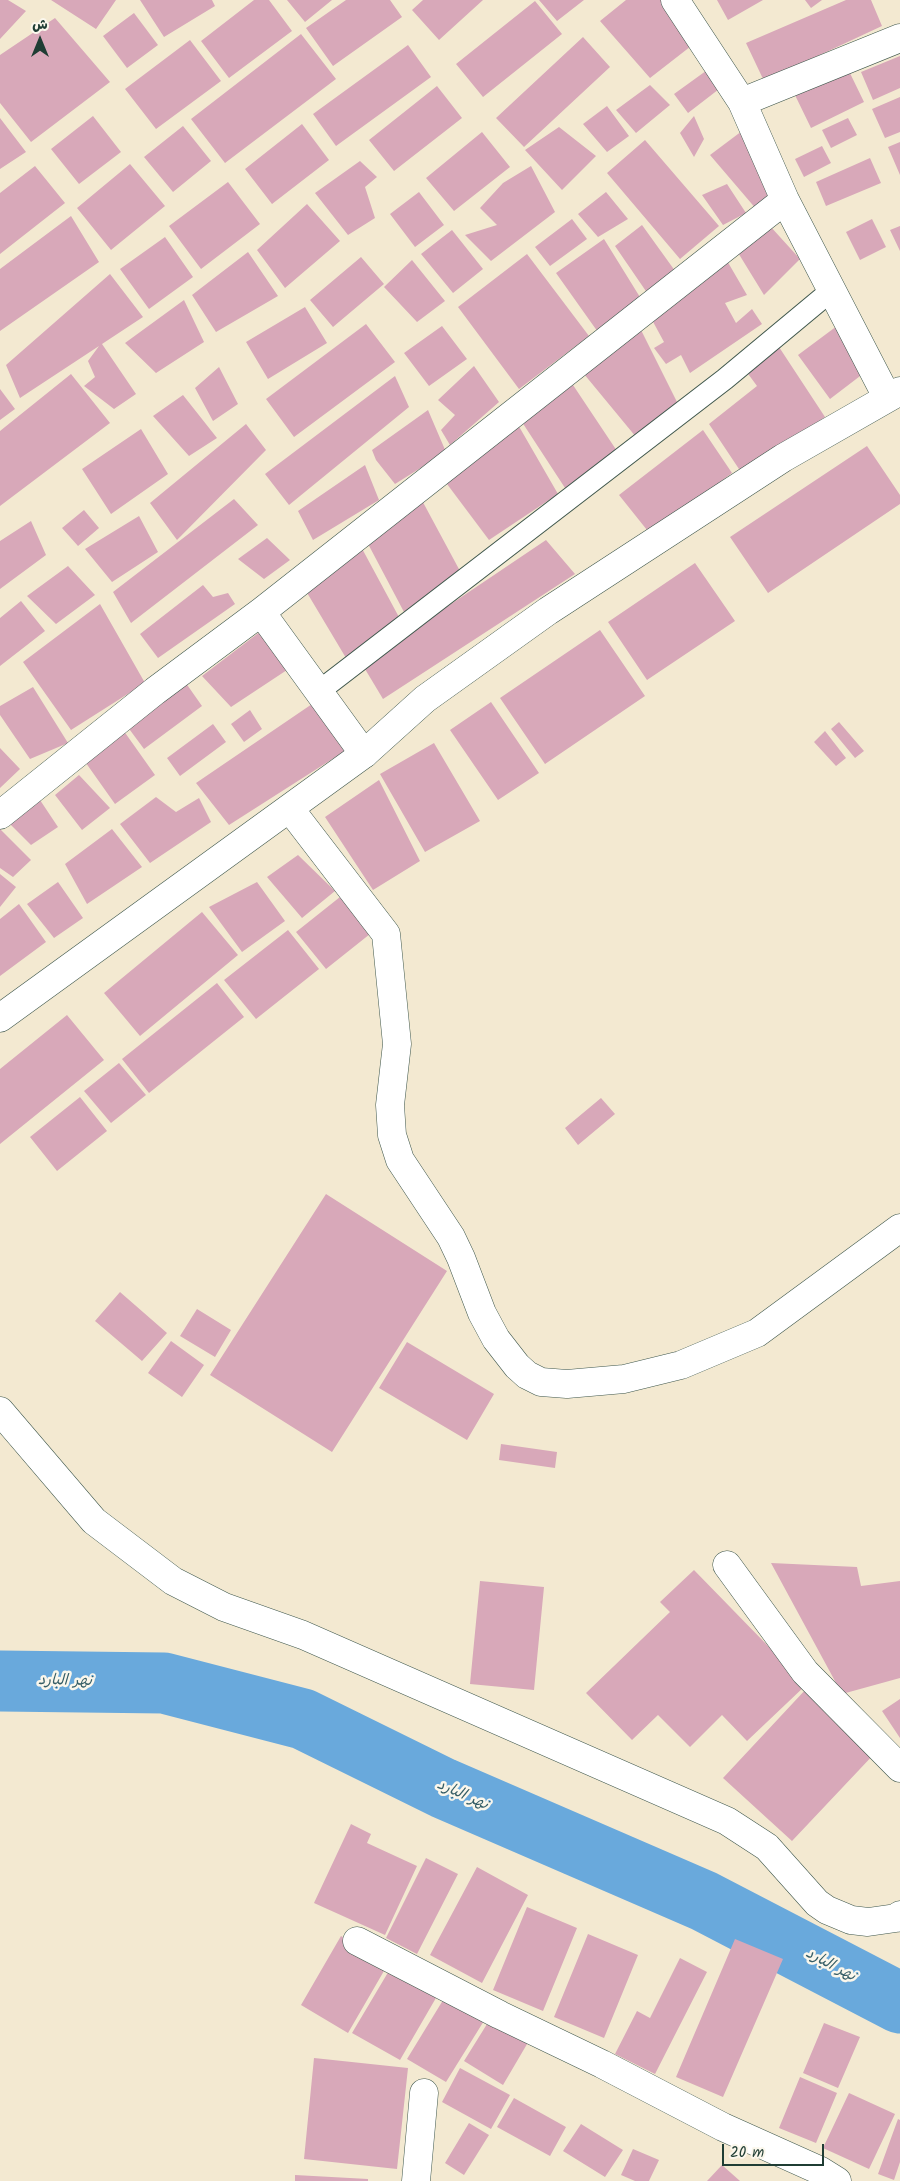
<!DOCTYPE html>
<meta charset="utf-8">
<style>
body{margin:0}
#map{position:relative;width:900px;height:2181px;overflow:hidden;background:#f3e9d1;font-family:Kalam,"Playpen Sans Arabic",sans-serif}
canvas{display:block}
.north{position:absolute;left:15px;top:15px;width:50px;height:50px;-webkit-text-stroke:4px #fbf7ec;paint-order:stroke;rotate:0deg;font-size:14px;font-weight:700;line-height:20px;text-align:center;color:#1f3d34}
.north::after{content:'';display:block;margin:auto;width:18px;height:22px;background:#1f3d34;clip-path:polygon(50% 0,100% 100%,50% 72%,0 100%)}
.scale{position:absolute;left:722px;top:2144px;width:102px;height:22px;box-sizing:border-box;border:2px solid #1f3d34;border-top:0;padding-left:6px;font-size:15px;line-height:18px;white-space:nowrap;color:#1f3d34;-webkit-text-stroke:4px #fbf7ec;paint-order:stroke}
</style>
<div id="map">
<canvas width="900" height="2181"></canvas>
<div class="north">ش</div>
<div class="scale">20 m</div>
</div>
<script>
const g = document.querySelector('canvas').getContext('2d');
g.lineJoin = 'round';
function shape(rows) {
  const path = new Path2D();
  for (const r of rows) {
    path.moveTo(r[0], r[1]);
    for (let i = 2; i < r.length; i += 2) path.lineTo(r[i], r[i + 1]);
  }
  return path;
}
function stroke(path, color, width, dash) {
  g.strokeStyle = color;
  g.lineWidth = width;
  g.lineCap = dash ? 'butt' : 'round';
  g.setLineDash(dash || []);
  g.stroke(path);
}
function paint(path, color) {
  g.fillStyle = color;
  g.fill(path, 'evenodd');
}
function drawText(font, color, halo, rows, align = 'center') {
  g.font = font + ' Kalam,"Playpen Sans Arabic",sans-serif';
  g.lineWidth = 5;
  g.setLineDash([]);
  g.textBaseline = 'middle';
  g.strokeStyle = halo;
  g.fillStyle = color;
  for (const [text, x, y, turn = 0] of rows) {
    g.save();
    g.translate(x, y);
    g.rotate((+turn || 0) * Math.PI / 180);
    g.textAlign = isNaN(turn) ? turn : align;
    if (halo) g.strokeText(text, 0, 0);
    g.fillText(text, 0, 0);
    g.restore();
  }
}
stroke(shape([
 [0,1681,164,1683,303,1719,443,1788,704,1901,900,2003]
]), '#69a9dc', 61);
paint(shape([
 [0,0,8,0,26,11,0,39],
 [51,0,116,0,96,29],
 [140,0,212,0,215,6,164,37],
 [254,0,269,0,292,31,229,78,201,41],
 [287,0,332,0,305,22],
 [346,0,390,0,402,17,333,66,306,28],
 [423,0,483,0,439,40,412,10],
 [539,0,584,0,557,21],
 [626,0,669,0,695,43,650,78,600,21],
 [717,0,763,0,728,20],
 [805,0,822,0,811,8],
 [846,0,871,0,882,26,764,81,746,43],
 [535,1,562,34,483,97,456,64],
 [134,13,158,45,127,68,103,36],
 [55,18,110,82,31,142,0,103,0,55],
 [301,34,336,79,225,163,191,119],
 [583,37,610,67,524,147,496,118],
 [190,40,221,81,156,129,125,89],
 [408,45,431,77,336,146,313,114],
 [900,56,900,88,873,100,861,72],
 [847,67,864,102,811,128,794,93],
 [710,68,723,86,688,113,674,94],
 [650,85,670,105,636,133,616,110],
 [437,86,462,118,394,171,369,140],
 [900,97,900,132,885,138,872,109],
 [607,106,629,136,607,152,583,124],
 [93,116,121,152,79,184,51,149],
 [694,116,704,139,694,157,680,133],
 [0,118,26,152,0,169],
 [848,118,857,135,831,148,822,130],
 [302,124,329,160,272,204,245,169],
 [183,126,211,161,173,192,144,157],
 [559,127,596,156,562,190,525,150],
 [746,128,777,196,757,210,710,155],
 [482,132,510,167,454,211,426,178],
 [645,140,719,226,680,259,607,173],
 [900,142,900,175,888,147],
 [822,146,831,163,804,177,795,159],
 [870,158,881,183,826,206,816,182],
 [360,161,377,177,365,187,375,218,348,235,315,193],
 [130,164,165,206,111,250,77,208],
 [35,166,65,203,0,254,0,193],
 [531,166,555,212,491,261,465,235,497,225,480,208,503,183],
 [228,182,260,224,201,269,169,226],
 [727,184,746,213,723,225,702,195],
 [419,192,444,225,415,247,390,214],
 [606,192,628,219,598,237,578,214],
 [307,204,340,241,285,288,257,250],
 [71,216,99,262,0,331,0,269],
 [572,219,587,239,550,266,535,247],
 [872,219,886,247,860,260,846,232],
 [642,225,678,275,652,300,615,246],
 [770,226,800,259,764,295,737,251],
 [900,226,900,251,890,230],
 [452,230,483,269,453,293,421,254],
 [165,237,193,277,149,309,120,269],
 [604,239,643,302,600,335,556,273],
 [248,252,278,296,216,332,192,295],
 [527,254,589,336,519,389,458,307],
 [361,257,384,284,333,327,310,300],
 [726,259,747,295,725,303,736,323,752,309,762,324,690,373,681,355,666,364,654,348,664,342,651,318],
 [412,260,445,301,417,322,384,287],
 [110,274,143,317,102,344,136,394,114,409,84,386,95,377,88,361,99,346,20,398,6,365],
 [184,300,204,342,156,373,125,343],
 [305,307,327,343,268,379,246,342],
 [841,323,868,370,830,399,798,355],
 [366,324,395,362,294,437,266,399],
 [442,326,467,359,429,386,404,353],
 [641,330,678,404,636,437,584,374],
 [779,347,825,417,743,475,709,424,757,386,746,371],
 [474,366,499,402,450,445,441,430,455,415,438,400],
 [219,367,238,404,213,421,195,388],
 [71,374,110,423,0,506,0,431],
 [395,376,409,407,289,505,265,474],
 [573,385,619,454,567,491,520,419],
 [0,389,15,409,0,420],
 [183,395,217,438,189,456,153,416],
 [428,410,446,452,395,484,376,460,372,450],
 [517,423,558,494,489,540,441,476],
 [246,424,266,450,177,540,150,503],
 [141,429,168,474,111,514,82,469],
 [703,430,732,473,651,535,619,495],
 [867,446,900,495,900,504,768,593,730,537],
 [365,465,379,500,313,540,298,511],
 [418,493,460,571,404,612,366,540],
 [234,499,258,525,131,623,113,592],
 [84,510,99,528,78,546,62,528],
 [139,516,158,552,112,582,85,549],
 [31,521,46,555,0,589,0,541],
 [267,538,290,560,264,579,238,559],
 [546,540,575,574,383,699,362,664],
 [359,543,400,619,346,658,303,586],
 [695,563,735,621,647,680,608,622],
 [68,566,95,595,56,624,27,596],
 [203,585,213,597,228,593,235,604,158,658,140,634],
 [21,601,45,631,0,666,0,618],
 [100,604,145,683,71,730,23,662],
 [600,630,645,696,545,764,500,698],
 [261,631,290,668,231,707,202,676],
 [183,679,202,706,144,749,124,722],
 [33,687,68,743,30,759,0,715,0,706],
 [315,702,348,749,229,825,196,783],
 [491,702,539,773,498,800,450,730],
 [250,710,262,729,244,742,231,724],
 [839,722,864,751,855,758,831,729],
 [213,724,226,742,180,776,167,758],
 [121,727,155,775,115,804,81,756],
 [825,731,846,758,836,766,814,742],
 [434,743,480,821,425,852,380,774],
 [0,748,20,769,0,788],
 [79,775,110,808,82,830,55,795],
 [379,780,420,861,373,890,325,817],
 [38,797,58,827,31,845,7,821],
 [156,797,176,812,199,798,211,822,150,863,120,824],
 [0,829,31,860,13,877,0,868],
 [112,829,142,867,87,904,65,864],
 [298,855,335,891,302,918,267,877],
 [0,874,16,887,0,907],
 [58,882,83,918,54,938,27,904],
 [257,882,285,921,242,952,209,907],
 [340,897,370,934,326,969,296,932],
 [19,904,46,942,0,976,0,919],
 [202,912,238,955,140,1036,104,993],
 [288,930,319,969,256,1019,224,980],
 [217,983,244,1017,149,1093,122,1059],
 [67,1015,104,1060,0,1144,0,1069],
 [119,1063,146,1095,111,1123,84,1091],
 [80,1097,107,1131,57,1171,30,1137],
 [601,1098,615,1114,578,1145,565,1128],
 [326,1194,447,1271,332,1452,210,1375],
 [120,1292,167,1333,142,1361,95,1321],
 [197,1309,231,1330,215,1357,180,1336],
 [171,1341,204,1365,182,1397,148,1373],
 [407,1342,494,1394,467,1440,379,1388],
 [501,1444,557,1452,555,1468,499,1460],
 [771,1563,857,1567,861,1586,900,1581,900,1678,842,1694],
 [694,1570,806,1685,747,1741,722,1715,690,1747,658,1715,632,1740,586,1693,670,1612,660,1602],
 [480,1581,544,1587,534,1690,470,1684],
 [807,1688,876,1752,792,1841,723,1778],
 [900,1699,900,1738,882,1711],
 [351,1824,371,1834,367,1843,417,1866,385,1935,314,1903],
 [426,1858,458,1874,417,1954,386,1938],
 [477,1867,528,1895,482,1983,430,1955],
 [527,1907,577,1928,543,2011,493,1990],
 [588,1934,638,1955,604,2038,554,2017],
 [341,1936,388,1964,348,2033,301,2005],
 [735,1939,783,1959,723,2097,676,2077],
 [680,1958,707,1972,655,2074,615,2054,637,2011,650,2018],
 [393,1964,440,1991,400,2060,352,2033],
 [448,1992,487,2016,446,2082,407,2059],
 [492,2016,530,2039,503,2085,464,2061],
 [824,2023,860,2037,838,2088,803,2073],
 [314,2058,408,2068,397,2169,304,2159],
 [460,2068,510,2095,491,2129,442,2102],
 [800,2077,837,2093,816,2143,779,2128],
 [849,2093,895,2114,869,2169,823,2148],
 [514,2098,566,2127,550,2156,497,2127],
 [898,2119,900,2120,900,2162,894,2180,878,2174],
 [469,2123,489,2135,464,2175,445,2163],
 [581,2124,623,2150,605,2177,563,2151],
 [633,2149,659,2160,649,2181,635,2181,621,2175],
 [722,2165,740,2181,707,2181],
 [295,2175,368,2179,368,2181,295,2181]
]), '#d8a8b9');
const pedestrian = shape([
 [318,692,725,379,832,290]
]);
const minor = shape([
 [675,0,742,102,785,200,887,397],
 [742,102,900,38],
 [261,612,364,754],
 [290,809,386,934,397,1044,390,1105,392,1135,400,1160,451,1237,461,1258,482,1313,496,1339,517,1366,527,1375,541,1382,567,1384,624,1379,681,1365,757,1333,900,1228],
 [0,815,155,691,261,612,785,200],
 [0,1411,94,1521,173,1581,224,1607,303,1635,727,1821,767,1847,817,1903,827,1910,851,1920,868,1922,896,1918,900,1915],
 [727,1565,805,1672,900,1768],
 [357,1941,500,2015,602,2064,723,2127,821,2171,837,2181],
 [416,2181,424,2093]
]);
const secondary = shape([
 [0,1018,364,754,425,699,548,611,783,458,900,391]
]);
stroke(pedestrian, '#3f574c', 23);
stroke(minor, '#3f574c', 29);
stroke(secondary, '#3f574c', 29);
stroke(pedestrian, '#fff', 21);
stroke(minor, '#fff', 28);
stroke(secondary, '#fff', 28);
drawText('italic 15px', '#355d66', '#fbf7ec', [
 ["نهر البارد",65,1682,1],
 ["نهر البارد",462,1796,24],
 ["نهر البارد",830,1966,28]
]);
</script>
